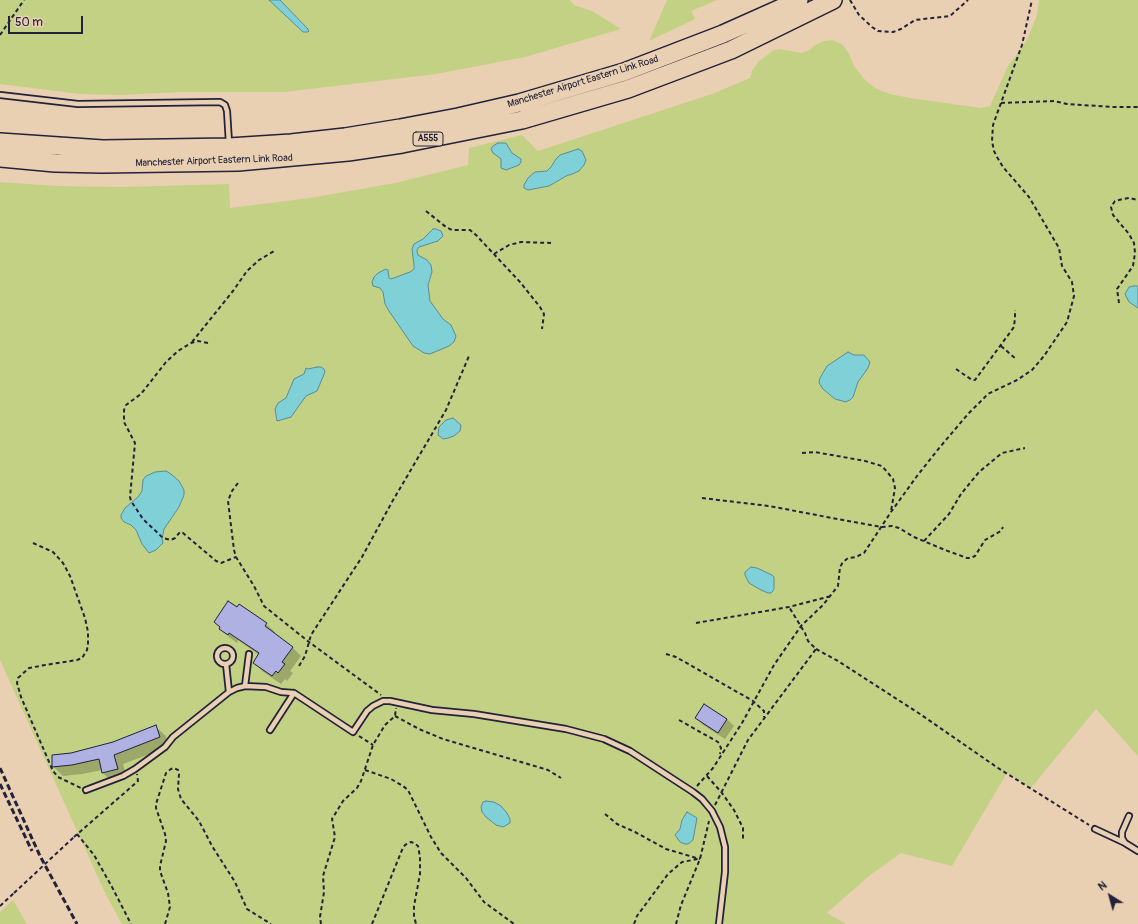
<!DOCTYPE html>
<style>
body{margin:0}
#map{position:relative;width:1138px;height:924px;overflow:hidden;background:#ead0b2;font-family:Pangolin,sans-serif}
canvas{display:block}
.north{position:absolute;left:1090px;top:876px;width:40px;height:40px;-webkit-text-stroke:3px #ead0b2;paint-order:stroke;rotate:323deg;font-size:11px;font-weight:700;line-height:16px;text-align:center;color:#22223b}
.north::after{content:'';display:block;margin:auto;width:14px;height:18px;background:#22223b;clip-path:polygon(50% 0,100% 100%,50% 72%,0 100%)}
.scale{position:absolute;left:8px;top:16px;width:75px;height:18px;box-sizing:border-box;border:2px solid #22223b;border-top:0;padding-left:5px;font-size:12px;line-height:14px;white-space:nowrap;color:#22223b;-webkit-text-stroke:3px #ead0b2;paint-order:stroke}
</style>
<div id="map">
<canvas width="1138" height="924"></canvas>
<div class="north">N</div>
<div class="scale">50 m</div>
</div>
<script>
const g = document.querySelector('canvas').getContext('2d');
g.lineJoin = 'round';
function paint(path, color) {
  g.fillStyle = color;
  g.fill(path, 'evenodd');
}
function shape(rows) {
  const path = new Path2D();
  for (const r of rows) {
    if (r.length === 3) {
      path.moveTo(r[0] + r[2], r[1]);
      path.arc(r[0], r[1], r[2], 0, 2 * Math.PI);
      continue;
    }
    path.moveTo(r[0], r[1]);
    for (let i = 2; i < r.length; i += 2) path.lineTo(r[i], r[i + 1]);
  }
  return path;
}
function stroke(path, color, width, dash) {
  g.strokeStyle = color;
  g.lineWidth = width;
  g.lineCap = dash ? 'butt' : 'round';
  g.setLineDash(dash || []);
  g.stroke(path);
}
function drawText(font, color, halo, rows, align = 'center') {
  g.font = font + ' Pangolin,sans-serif';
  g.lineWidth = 4;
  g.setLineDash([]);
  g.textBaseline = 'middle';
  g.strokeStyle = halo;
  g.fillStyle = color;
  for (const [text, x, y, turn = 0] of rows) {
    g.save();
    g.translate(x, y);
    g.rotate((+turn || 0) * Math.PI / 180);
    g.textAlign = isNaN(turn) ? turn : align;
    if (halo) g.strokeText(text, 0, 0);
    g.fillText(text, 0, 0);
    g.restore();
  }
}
paint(shape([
 [0,0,570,0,574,5,592,11,621,29,525,57,436,74,285,92,182,92,119,95,80,94,0,84],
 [667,0,717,0,691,11,695,19,649,41],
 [1039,0,1138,0,1138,756,1096,709,1031,788,1007,773,952,866,901,853,869,876,827,913,846,924,122,924,105,893,0,660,0,182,58,186,121,187,229,184,230,208,310,198,395,183,468,165,469,148,522,135,538,151,712,94,750,78,752,71,758,62,774,50,781,49,801,53,808,51,817,44,824,41,832,40,842,44,848,52,854,66,866,81,877,89,890,94,910,98,981,108,990,106,1008,66,1027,40,1037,15],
 [13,900,27,924,0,924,0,912]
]), '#c3d185');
const water = shape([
 [269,0,280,0,307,28,309,31,308,32,303,32,269,0],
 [498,143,506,143,512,153,521,159,521,162,519,165,506,170,501,168,501,159,493,153,491,149,493,146,498,143],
 [578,149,582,151,586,160,584,165,579,171,570,175,568,175,549,186,528,190,524,188,524,185,528,178,535,172,547,171,551,167,556,159,560,155,578,149],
 [433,229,436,229,441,231,443,236,438,241,419,247,417,250,417,252,418,255,427,260,431,265,432,272,428,285,430,301,443,319,451,325,456,336,454,342,449,346,430,354,424,353,413,346,389,311,385,304,383,292,380,288,373,286,372,282,374,277,378,273,386,269,388,270,389,278,391,279,410,272,414,269,414,265,412,249,414,244,423,239,433,229],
 [1134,286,1138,286,1138,308,1129,302,1125,294,1129,287,1134,286],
 [848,352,854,355,864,355,870,362,868,368,858,382,853,397,850,400,846,402,835,399,823,389,819,383,820,378,827,366,848,352],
 [317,367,321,367,324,369,325,372,317,391,306,396,291,417,277,421,275,409,278,403,286,398,294,379,304,374,306,368,308,369,317,367],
 [453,418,461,425,460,431,454,436,448,438,443,439,438,435,439,427,446,420,453,418],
 [166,471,171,474,179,481,184,490,184,495,179,507,164,529,162,539,163,543,156,550,149,553,142,544,136,530,131,525,124,522,121,518,121,515,125,508,138,497,142,491,143,480,146,476,155,472,166,471],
 [751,567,757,568,772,575,774,577,774,589,773,591,771,593,768,593,761,590,749,583,745,575,745,572,751,567],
 [486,801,494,802,501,806,507,813,510,819,510,823,503,827,496,825,486,817,482,812,481,807,483,802,486,801],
 [687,812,697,818,693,840,688,844,685,844,680,842,675,835,680,829,682,820,687,812]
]);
paint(water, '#80d1d7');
stroke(water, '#5a8b99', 1);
paint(shape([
 [215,622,266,624,275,632,274,634,293,648,301,656,290,671,293,673,287,681,285,679,281,684,262,671,254,662,259,655,238,640,237,643,229,637],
 [705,705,727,719,734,726,725,739,703,725,696,718],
 [156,727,166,736,168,747,123,764,127,778,112,782,103,773,102,770,82,774,63,776,53,766,71,754,113,743]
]), '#0003');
const building = shape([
 [228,601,237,607,239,604,267,623,265,626,293,647,282,662,285,664,278,673,276,671,272,676,253,663,259,653,229,633,228,635,219,629,220,627,214,622,228,601],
 [704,704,727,719,718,733,695,718,704,704],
 [156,725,160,737,114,755,118,769,102,773,99,759,72,765,52,767,52,755,71,753,113,742,156,725]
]);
paint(building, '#aeb1e2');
stroke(building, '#22223b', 1);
const lane = shape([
 [0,95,78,104,220,102,225,105,227,111,229,143],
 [225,656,8],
 [226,664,229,692],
 [245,686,249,654],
 [270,730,294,693],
 [86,790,123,776,135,769,165,747,173,737,229,692,237,688,245,686,266,687,281,692,294,693,353,732,367,711,373,706,383,701,390,701,432,710,474,714,566,729,604,739,630,751,693,792,702,799,712,811,720,827,725,847,725,872,719,924],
 [1095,829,1125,843,1138,851],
 [1125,843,1122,838,1122,832,1129,816]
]);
const highway = shape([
 [0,142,103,149,229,147,291,143,345,137,400,128,458,117,519,103,624,72,723,34,799,0],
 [0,158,55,163,102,164,238,162,348,152,402,144,522,120,628,89,731,50,833,0]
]);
stroke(lane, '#22223b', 8);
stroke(highway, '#22223b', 20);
stroke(shape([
 [850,0,859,15,872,27,878,31,893,32,901,29,915,20,950,16,968,0],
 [0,35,24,0],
 [1001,103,1054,101,1067,104,1113,107,1138,107],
 [426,211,446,227,452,230,470,230,476,235,520,282,540,307,544,314,542,329],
 [494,254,509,245,521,242,551,243],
 [1119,303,1117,289,1133,266,1135,253,1134,243,1129,234,1113,215,1111,207,1115,201,1123,199,1129,198,1138,200],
 [192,342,233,291,247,271,259,260,276,250],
 [208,343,198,341,191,343,178,351,166,362,141,394,126,405,124,410,124,422,135,443,130,497,131,501,143,519,163,538,171,540,175,538,180,532,183,533,216,561,221,563,236,557],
 [1001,346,1016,359],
 [956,369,972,380,975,380,1014,327,1015,317,1015,310],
 [802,453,815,452,865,461,882,466,893,479,895,488,891,511],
 [238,483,232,491,228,501,234,550,236,557,254,586,264,606,309,642,381,695],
 [702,498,769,506,848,521,882,527,892,526,899,528,914,537,945,550,967,558,971,558,975,556,985,540,1001,531,1003,527],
 [924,541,949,514,961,494,979,472,1002,453,1025,448],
 [33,543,53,552,63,563,70,576,85,618,88,632,88,643,87,650,82,658,77,660,45,665,29,668,18,678,17,683,21,697,53,771,58,777,81,788],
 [696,623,789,607,831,596],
 [816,649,838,661,920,714,998,768,1089,825],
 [666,654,676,657,753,701,764,711,764,717],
 [299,666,305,656,311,635,362,557,392,502,446,410,469,356],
 [395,716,419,729,443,739,548,770,561,778],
 [679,720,718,742,721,748,720,754],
 [359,736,373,745],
 [365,770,391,779,403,786,408,790,431,837,441,853,466,878,484,902,514,924],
 [707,776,722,793,734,810,743,828,743,839],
 [697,786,713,768,742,723,774,665,801,626,823,605,838,586,840,567,843,562,848,558,856,557,864,553,891,512,917,476,940,447,968,414,988,394,1017,380,1032,370,1044,356,1067,322,1074,296,1072,282,1062,266,1059,248,1029,197,1003,167,997,157,994,151,992,141,993,125,1022,45,1032,0],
 [715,805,748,740,816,649,808,641,805,633,789,607],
 [605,814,617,824,635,832,666,849,700,859],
 [77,834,94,855,112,887,131,924],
 [74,837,138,781,137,774],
 [0,906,14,893],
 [165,924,170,907,168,893,160,871,160,866,166,841,165,834,156,808,156,804,166,773,171,769,174,768,178,770,179,774,178,789,181,799,199,821,212,846,235,882,247,909,271,924],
 [321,924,320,917,324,892,323,876,335,837,332,819,343,801,357,788,361,781,373,745,385,725,395,716,396,708],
 [372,924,402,850,405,845,411,842,414,843,418,846,420,857,420,874,414,906,414,916,416,924],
 [634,924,637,916,668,874,682,862,698,859],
 [676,924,681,905,700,859,709,821]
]), '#22223b', 2, [4, 3]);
stroke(lane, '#ead0b2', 4.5);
stroke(highway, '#ead0b2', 17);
stroke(shape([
 [0,768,40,856,77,924],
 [0,784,32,851]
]), '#22223b', 3, [6, 3]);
stroke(shape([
 [14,893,74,837]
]), '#22223b', 2, [4, 3]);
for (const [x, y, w] of [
 [428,139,30]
]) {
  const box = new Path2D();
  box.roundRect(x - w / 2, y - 7, w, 14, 3);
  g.fillStyle = '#ead0b2';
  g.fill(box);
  stroke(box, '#22223b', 1);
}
drawText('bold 9px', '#22223b', null, [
 ["A555",428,139]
]);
drawText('10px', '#22223b', '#ead0b2', [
 ["Manchester Airport Eastern Link Road",583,82,-17],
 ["Manchester Airport Eastern Link Road",214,161,-2]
]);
</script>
